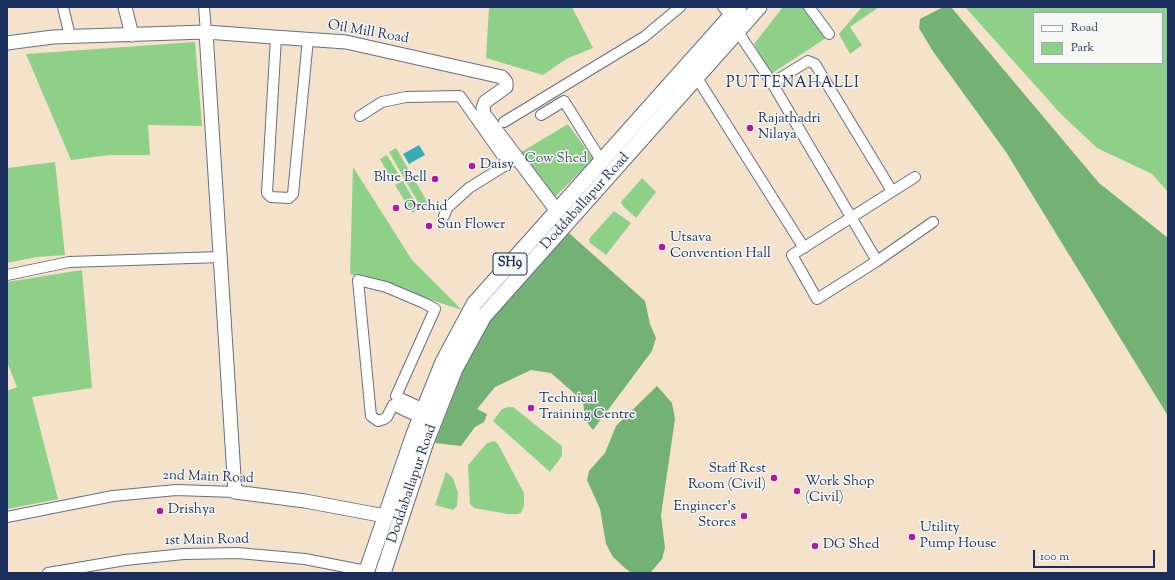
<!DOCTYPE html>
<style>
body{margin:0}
#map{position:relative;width:1175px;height:580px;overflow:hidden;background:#f4e2cb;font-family:"Sorts Mill Goudy",serif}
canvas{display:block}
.frame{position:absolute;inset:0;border:8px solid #1b2f5e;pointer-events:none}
.legend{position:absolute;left:1033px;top:12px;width:130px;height:52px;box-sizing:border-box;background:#f6f6f2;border:1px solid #9ea6b7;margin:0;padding:5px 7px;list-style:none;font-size:12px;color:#1b2f5e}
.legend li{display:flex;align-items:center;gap:8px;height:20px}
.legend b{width:20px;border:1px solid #9ea6b7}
.scale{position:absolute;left:1033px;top:550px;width:122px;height:18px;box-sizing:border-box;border:2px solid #1b2f5e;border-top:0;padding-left:5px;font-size:12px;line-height:14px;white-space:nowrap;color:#1b2f5e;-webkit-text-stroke:3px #f6f6f2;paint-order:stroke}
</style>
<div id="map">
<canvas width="1175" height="580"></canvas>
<div class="frame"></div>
<ul class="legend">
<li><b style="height:5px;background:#fff"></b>Road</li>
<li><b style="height:11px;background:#8fd088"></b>Park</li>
</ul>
<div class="scale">100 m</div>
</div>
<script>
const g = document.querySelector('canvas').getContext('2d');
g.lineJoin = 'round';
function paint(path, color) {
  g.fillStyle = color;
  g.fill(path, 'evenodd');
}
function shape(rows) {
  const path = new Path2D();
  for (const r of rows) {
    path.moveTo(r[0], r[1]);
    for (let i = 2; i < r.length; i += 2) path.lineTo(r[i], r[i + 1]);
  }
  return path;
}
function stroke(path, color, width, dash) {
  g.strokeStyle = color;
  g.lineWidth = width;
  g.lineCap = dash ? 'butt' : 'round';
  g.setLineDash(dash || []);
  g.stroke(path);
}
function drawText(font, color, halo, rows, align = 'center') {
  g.font = font + ' "Sorts Mill Goudy",serif';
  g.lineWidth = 3;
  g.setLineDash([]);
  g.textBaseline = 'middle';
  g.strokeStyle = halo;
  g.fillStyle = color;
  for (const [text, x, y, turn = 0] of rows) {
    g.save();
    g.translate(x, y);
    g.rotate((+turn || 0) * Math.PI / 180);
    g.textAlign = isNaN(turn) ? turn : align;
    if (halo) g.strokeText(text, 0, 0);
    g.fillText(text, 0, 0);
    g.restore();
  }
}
paint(shape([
 [489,7,572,7,593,48,566,59,543,75,486,58],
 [783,7,806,7,826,38,771,74,754,44],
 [862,7,879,7,850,27,862,45,850,54,839,34],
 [965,7,1168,7,1168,192,1152,174,1097,148,1060,113],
 [1034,13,1162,13,1162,63,1034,63],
 [195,42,202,126,148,125,150,155,109,155,71,160,26,54],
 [568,124,593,159,554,198,518,154],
 [396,148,429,205,422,209,389,152],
 [387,155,400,177,393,182,380,159],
 [55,162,65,255,37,257,7,263,7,168],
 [353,167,412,260,462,310,350,274],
 [642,178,656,192,636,218,623,206,621,202],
 [403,181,419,209,412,213,395,185],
 [614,211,631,223,606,255,590,243,589,239],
 [82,270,92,388,32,397,58,499,7,509,7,391,17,387,7,362,7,282],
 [508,407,513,407,562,446,562,456,550,472,493,421,502,409],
 [494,441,498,444,524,493,524,506,521,513,517,514,508,514,474,508,470,504,468,465,487,443],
 [446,472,453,478,458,493,457,506,453,510,435,505]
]), '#8fd088');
paint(shape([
 [943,7,951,7,1099,183,1168,238,1168,416,1006,152,932,50,919,28,920,19],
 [569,233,645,301,650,324,656,338,652,351,593,430,585,420,583,401,551,373,531,370,495,387,477,409,487,414,484,422,475,427,461,446,435,443,463,371,491,319],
 [657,386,672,403,675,419,661,515,665,548,662,559,651,572,632,573,626,569,613,557,606,544,600,509,587,480,589,471,605,453,616,426]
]), '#73b274');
paint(shape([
 [419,145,425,155,409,164,403,154]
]), '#39abb5');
const street = shape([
 [63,7,70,36],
 [204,7,206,32],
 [723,7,731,16],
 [809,7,829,34],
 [738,32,772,83,877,261],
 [276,37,267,193,271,197,289,198,293,194,308,39],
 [697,78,804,248],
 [772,83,808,61,815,64,892,191],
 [541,115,564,101,602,162],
 [360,116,382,102,406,97,460,96,508,164],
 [504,122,644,37,680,7],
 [915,177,792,255,817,299,877,261,933,222],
 [444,216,447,208,469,188,514,160],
 [7,275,69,262,221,257],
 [420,418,393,405,387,417,384,419,378,421,371,416,358,280,386,287,424,303,435,309,396,396,424,409],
 [7,517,113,496,176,490,235,492],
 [48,573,125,560,184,554,238,553,305,559,366,571]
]);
const secondary = shape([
 [125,7,132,35],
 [206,32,235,492,305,501,385,516],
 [7,43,53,37,206,32,274,37,346,42,502,77,506,82,506,87,485,102,483,108,484,114,557,211]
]);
const primary = shape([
 [366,573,414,434,443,362,474,304,739,7],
 [383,573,426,442,455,369,484,316,759,7]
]);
stroke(street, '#676e84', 12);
stroke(secondary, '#676e84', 15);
stroke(primary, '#676e84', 17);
stroke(street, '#fff', 10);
stroke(secondary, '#fff', 13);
stroke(primary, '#fff', 15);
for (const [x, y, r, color] of [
 [750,128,4,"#b5179e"],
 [472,166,4,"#b5179e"],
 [435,179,4,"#b5179e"],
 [396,208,4,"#b5179e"],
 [429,226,4,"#b5179e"],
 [662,247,4,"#b5179e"],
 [531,408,4,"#b5179e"],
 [774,478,4,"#b5179e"],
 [797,491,4,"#b5179e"],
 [160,511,4,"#b5179e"],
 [744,516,4,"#b5179e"],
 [912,537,4,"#b5179e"],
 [815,546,4,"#b5179e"]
]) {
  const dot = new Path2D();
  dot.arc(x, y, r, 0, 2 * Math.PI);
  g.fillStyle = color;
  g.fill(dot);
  stroke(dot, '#f6f6f2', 1.5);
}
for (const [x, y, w] of [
 [510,264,34]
]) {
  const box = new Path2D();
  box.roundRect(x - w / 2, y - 11, w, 22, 3);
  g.fillStyle = '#f6f6f2';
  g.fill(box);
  stroke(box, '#1b2f5e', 1);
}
drawText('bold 13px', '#1b2f5e', null, [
 ["SH9",510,264]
]);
drawText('14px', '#1b2f5e', '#f6f6f2', [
 ["Oil Mill Road",368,33,10],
 ["Doddaballapur Road",586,202,-48],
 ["2nd Main Road",208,478,2],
 ["Doddaballapur Road",413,484,-71],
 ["1st Main Road",207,541,-1]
]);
drawText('14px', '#1b2f5e', '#f6f6f2', [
 ["Rajathadri",758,120],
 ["Nilaya",758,136],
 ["Daisy",480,166],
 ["Blue Bell",427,179,"right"],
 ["Orchid",404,208],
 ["Sun Flower",437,226],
 ["Utsava",670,239],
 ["Convention Hall",670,255],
 ["Technical",539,400],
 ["Training Centre",539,416],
 ["Staff Rest",766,470,"right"],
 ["Room (Civil)",766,486,"right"],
 ["Work Shop",805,483],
 ["(Civil)",805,499],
 ["Engineer's",736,508,"right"],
 ["Stores",736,524,"right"],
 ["Drishya",168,511],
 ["Utility",920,529],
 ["Pump House",920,545],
 ["DG Shed",823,546]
], 'left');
drawText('14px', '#385768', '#f6f6f2', [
 ["Cow Shed",556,160]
]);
g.letterSpacing = '1px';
drawText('15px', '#1b2f5e', '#f6f6f2', [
 ["PUTTENAHALLI",793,84]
]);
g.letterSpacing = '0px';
</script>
